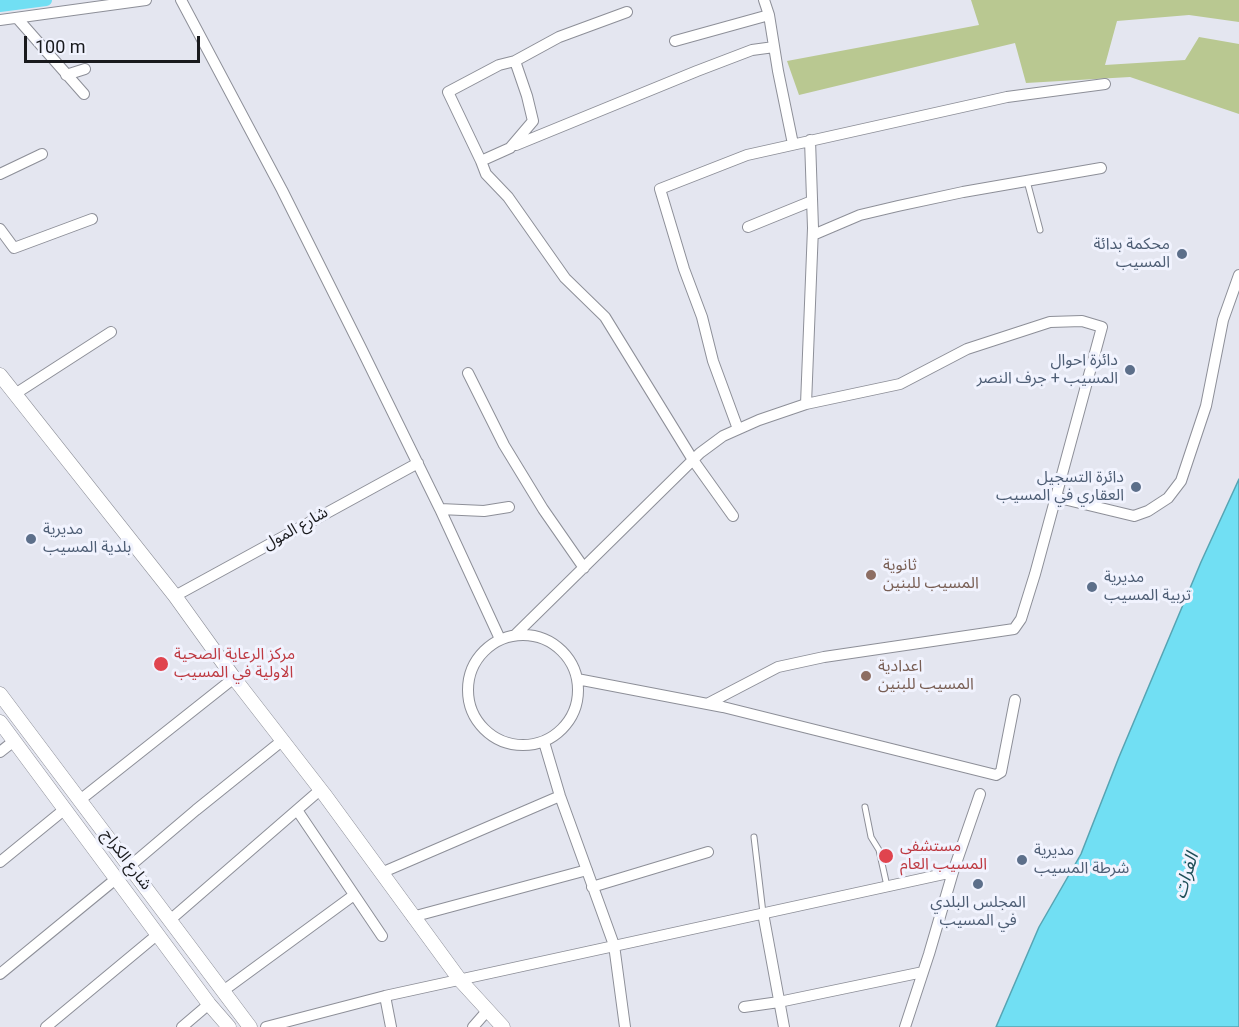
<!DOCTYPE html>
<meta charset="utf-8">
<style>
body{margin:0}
#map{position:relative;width:1239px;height:1027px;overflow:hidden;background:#e4e6f0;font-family:Roboto,sans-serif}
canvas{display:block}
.scale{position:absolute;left:24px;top:36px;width:176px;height:27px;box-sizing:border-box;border:3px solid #191a1d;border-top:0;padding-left:8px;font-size:18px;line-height:21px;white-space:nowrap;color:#191a1d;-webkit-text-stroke:4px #f1f3fe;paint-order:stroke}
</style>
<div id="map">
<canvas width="1239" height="1027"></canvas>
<div class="scale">100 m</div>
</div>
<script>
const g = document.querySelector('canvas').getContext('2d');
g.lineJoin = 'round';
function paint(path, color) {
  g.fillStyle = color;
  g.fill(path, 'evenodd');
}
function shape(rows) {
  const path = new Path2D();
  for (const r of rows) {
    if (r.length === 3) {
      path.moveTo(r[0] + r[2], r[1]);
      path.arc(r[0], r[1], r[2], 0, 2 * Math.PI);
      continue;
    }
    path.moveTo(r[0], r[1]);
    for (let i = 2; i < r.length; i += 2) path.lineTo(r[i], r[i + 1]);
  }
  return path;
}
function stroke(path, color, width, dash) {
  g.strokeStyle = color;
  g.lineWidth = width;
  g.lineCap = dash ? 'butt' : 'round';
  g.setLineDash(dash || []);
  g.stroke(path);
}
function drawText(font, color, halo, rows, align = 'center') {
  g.font = font + ' Roboto,"Noto Sans Arabic",sans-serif';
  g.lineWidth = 6;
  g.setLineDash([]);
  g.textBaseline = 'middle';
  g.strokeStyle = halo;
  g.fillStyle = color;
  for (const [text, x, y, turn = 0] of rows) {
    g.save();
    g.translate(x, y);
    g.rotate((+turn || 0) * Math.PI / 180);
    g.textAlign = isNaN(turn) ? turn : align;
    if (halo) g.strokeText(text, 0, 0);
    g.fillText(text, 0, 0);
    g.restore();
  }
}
paint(shape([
 [971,0,1239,0,1239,22,1189,15,1117,21,1105,65,1185,60,1199,37,1239,44,1239,114,1130,77,1026,83,1015,43,799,95,787,61,979,25]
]), '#b9c891');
const water = shape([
 [1239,479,1239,1027,996,1027,1039,927,1081,854,1119,757,1201,562,1239,479]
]);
paint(water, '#71dff3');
stroke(water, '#57a4b3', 1.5);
stroke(shape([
 [0,6,46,0]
]), '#71dff3', 12);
const lane = shape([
 [1027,181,1040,230],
 [865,807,871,837,879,850,887,886],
 [754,837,763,913]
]);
const street = shape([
 [181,0,282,190,361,348,440,509,500,639],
 [764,0,769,15,778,71,793,144],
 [627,12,559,37,515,61,527,96,533,121,510,148,481,161,486,174,508,197,565,278,605,317,693,460,733,516],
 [17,18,84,94],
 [0,20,146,0],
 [675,41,769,15],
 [66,75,85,69],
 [516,145,697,71,752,50,774,47],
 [481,161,448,92,499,65,515,61],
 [0,174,42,154],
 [748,227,812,201],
 [0,229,14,248,92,219],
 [813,235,860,215,898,206,963,192,1101,168],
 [468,373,504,445,543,509,584,568],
 [15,394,111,332],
 [806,404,813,228,810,140],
 [738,429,713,361,702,317,684,269,660,189,747,155,1007,97,1105,84],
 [1055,497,1134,516,1148,511,1168,498,1181,481,1206,406,1223,320,1239,275],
 [440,509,484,511,509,507],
 [175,596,418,463],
 [523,690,55],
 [515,635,700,453,723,436,759,420,806,404,900,384,967,349,1050,322,1082,321,1102,327,1035,574,1021,619,1014,629,824,657,778,667,707,704],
 [577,679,723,707,996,775,1001,772,1015,700],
 [544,742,560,796,614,945,625,1027],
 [0,752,14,741],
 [80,800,234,678],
 [297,810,382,936],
 [0,862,65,809],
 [130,866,196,810,283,740],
 [381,873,560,796],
 [592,887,708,852],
 [763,913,784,1027],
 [412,917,587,870],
 [170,920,320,790],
 [0,974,117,878],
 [223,991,354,895],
 [385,996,391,1027],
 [744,1007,779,1002,923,972],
 [46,1027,158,934],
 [182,1027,209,1004],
 [266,1027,385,996,953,872],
 [473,1027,487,1011],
 [905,1027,929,954,953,872,980,794]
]);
const secondary = shape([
 [0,375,175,596,234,678,324,794,460,980,503,1027],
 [0,694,250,1027],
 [0,722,209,1004,229,1027]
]);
stroke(lane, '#8d8f98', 7);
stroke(street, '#8d8f98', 12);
stroke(secondary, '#8d8f98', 15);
stroke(lane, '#fff', 5);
stroke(street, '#fff', 10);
stroke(secondary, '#fff', 14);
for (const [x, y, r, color] of [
 [1182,254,6,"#5c6f8a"],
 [1130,370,6,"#5c6f8a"],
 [1136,487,6,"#5c6f8a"],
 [31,539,6,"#5c6f8a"],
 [871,575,6,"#8d6e63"],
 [1092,587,6,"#5c6f8a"],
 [161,664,8,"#e0444e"],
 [866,676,6,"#8d6e63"],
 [886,856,8,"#e0444e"],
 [1022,860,6,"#5c6f8a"],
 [978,884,6,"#5c6f8a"]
]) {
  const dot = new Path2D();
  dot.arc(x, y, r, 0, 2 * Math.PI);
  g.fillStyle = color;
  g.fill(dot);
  stroke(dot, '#f1f3fe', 2);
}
drawText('16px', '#4e5e75', '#f1f3fe', [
 ["محكمة بدائة",1170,245],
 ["المسيب",1170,263],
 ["دائرة احوال",1118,361],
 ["المسيب + جرف النصر",1118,379],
 ["دائرة التسجيل",1124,478],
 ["العقاري في المسيب",1124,496],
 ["مديرية",43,530,"left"],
 ["بلدية المسيب",43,548,"left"],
 ["مديرية",1104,578,"left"],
 ["تربية المسيب",1104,596,"left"],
 ["مديرية",1034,851,"left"],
 ["شرطة المسيب",1034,869,"left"],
 ["المجلس البلدي",978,903,"center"],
 ["في المسيب",978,921,"center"]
], 'right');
drawText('16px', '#191a1d', '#f1f3fe', [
 ["شارع المول",296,529,-29],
 ["شارع الكراج",126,860,53]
]);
drawText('16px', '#785e54', '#f1f3fe', [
 ["ثانوية",883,566],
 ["المسيب للبنين",883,584],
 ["اعدادية",878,667],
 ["المسيب للبنين",878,685]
], 'left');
drawText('16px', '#be3a42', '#f1f3fe', [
 ["مركز الرعاية الصحية",174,655],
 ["الاولية في المسيب",174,673],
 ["مستشفى",900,847],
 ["المسيب العام",900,865]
], 'left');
drawText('italic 18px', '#1f4f58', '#f1f3fe', [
 ["الفرات",1187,876,-73]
]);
</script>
